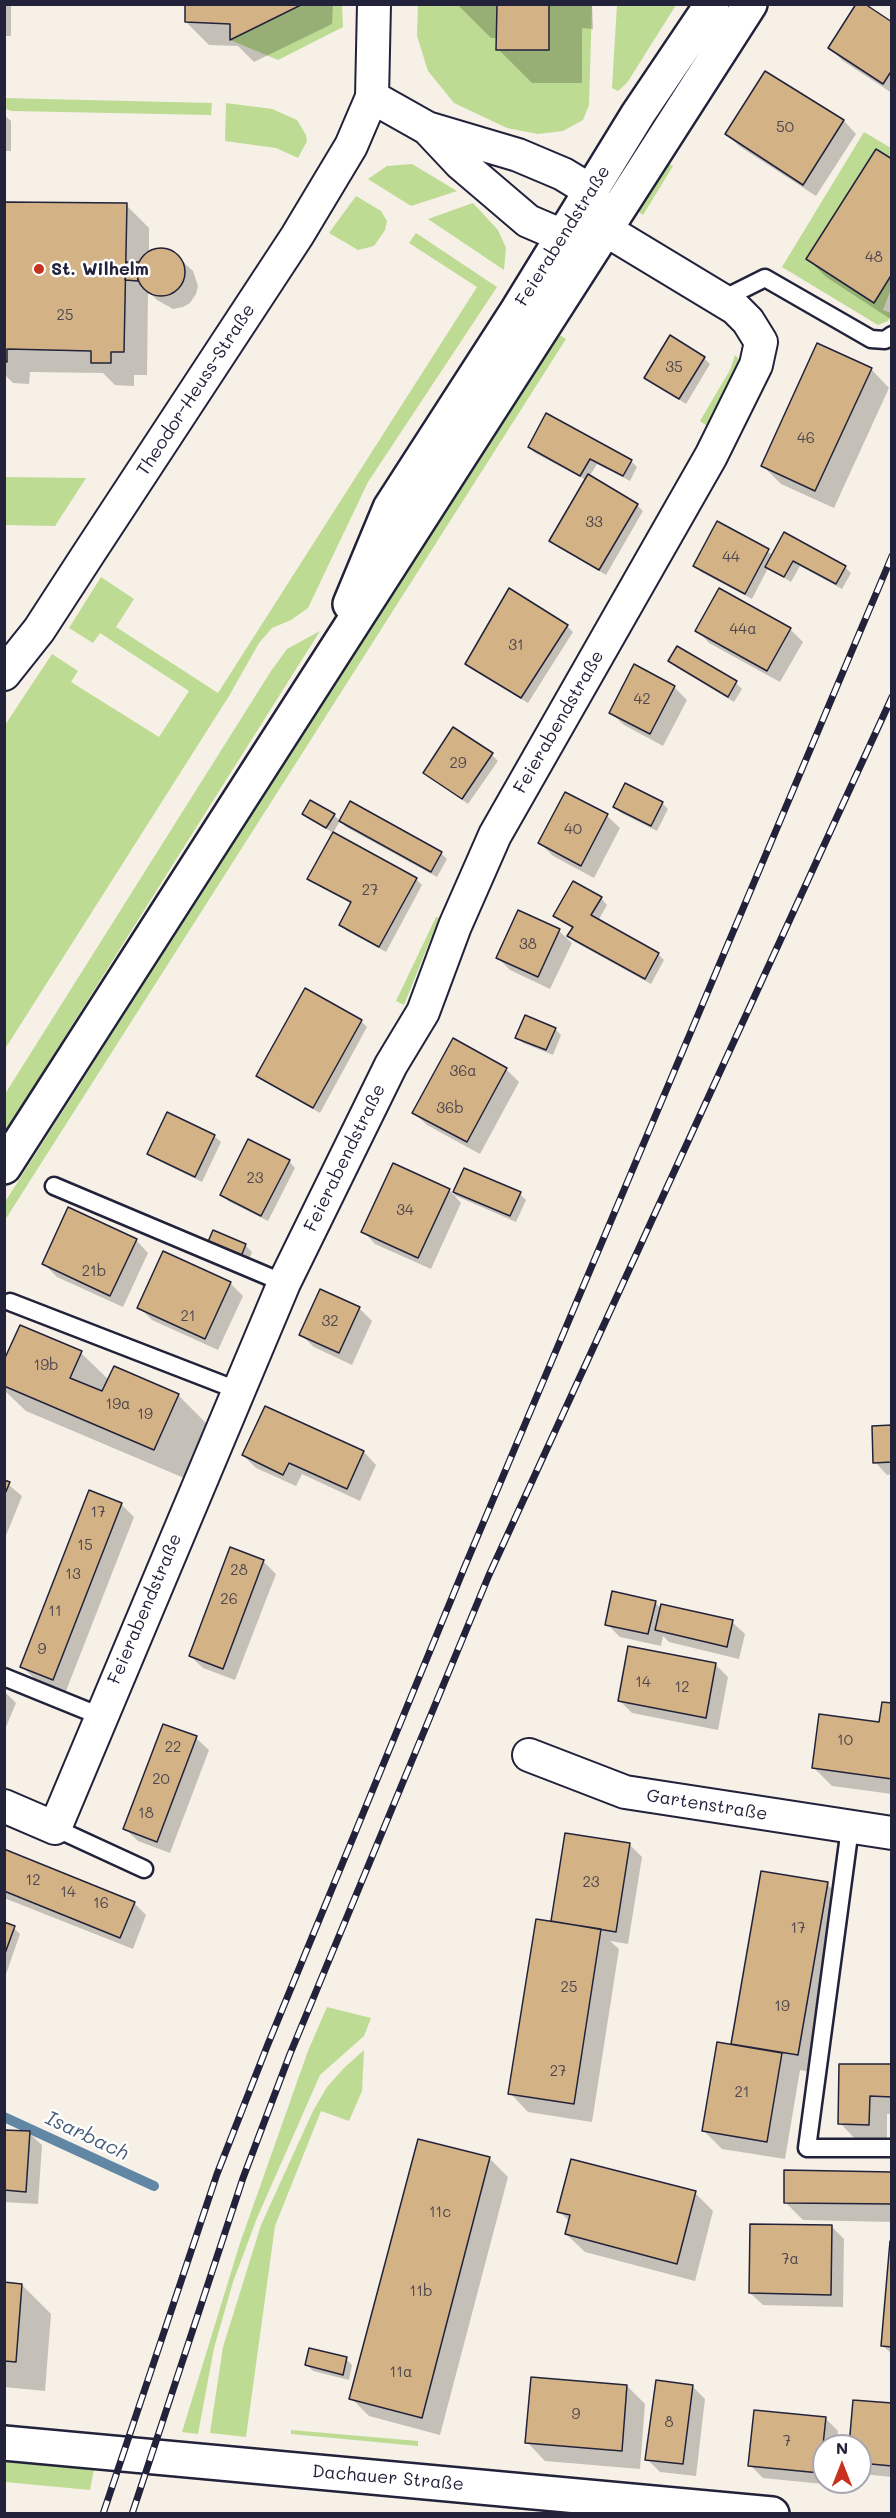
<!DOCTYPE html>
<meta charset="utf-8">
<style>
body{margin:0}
#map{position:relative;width:896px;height:2518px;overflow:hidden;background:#f6f0e7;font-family:Mali,sans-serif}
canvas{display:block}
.frame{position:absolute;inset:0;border:6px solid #22223b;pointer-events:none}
.north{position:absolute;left:812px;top:2434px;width:60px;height:60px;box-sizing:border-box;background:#fff;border:2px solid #a7a7b1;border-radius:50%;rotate:0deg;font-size:16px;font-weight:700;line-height:24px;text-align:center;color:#22223b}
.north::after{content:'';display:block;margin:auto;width:21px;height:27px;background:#c8321e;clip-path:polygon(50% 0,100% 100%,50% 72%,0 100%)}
</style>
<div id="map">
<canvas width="896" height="2518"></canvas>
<div class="frame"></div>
<div class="north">N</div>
</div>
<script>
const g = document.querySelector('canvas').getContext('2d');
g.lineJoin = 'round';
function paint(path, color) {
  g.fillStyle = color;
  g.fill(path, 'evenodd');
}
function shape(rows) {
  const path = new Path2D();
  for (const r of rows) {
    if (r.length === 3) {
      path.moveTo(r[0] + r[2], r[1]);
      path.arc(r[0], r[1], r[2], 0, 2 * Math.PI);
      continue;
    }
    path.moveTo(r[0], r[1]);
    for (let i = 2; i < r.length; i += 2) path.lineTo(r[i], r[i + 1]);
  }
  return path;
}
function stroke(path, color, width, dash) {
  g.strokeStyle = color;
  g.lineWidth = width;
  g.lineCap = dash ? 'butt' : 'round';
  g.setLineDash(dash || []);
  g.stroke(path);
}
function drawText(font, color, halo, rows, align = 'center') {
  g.font = font + ' Mali,sans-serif';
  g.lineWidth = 5;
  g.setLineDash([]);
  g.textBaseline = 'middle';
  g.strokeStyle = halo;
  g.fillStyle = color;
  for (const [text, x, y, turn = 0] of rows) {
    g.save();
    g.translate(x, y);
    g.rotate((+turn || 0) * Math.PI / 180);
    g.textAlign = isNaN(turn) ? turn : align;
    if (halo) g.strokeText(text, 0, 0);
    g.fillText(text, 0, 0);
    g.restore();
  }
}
paint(shape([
 [303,5,342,5,343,27,278,60,230,40],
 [418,5,497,5,497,49,548,50,549,5,592,5,589,105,583,120,563,131,538,134,507,128,454,103,428,71,417,36],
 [617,5,676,5,627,83,618,91,612,88],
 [4,98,212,103,211,115,12,111,5,109],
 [226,103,272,109,297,120,306,135,307,141,298,158,276,148,225,141],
 [864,132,891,148,891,159,876,149,806,259,873,303,891,274,891,289,883,310,891,313,891,316,888,321,878,325,782,267],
 [664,161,673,166,643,215,639,212,637,206],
 [412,164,457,191,411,206,368,179,387,166],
 [356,196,381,211,387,221,385,230,374,246,358,250,329,233],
 [473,203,498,230,506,248,504,270,428,219],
 [416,233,497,287,368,482,308,608,291,620,272,628,259,643,229,696,5,1049,5,725,52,654,78,671,71,682,159,737,189,691,100,633,93,643,69,628,101,577,134,599,116,627,218,693,477,287,409,243],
 [556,333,566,339,5,1220,5,1202,475,464],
 [735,355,739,359,730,386,710,428,700,421,730,370],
 [5,477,86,478,55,526,5,525],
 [320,631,165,877,5,1132,5,1094,271,671,287,649],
 [436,917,439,918,404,1005,396,1001],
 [327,2007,371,2018,364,2036,320,2075,257,2218,233,2282,214,2348,198,2434,182,2432,240,2243,308,2051],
 [364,2050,362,2091,349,2121,321,2111,275,2226,246,2437,210,2433,223,2347,261,2225,313,2111,327,2087,344,2068],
 [291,2430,418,2441,418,2446,291,2434],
 [5,2461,94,2469,90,2490,5,2482]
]), '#bddb93');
paint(shape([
 [4,4,11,4,11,36,4,36],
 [186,4,333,4,332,24,254,62,238,46,209,45,186,22],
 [457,4,592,4,593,29,582,28,582,83,532,83,498,49,498,38,491,38],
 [892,24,892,93,843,61,830,48],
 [766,73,844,121,856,134,816,196,739,146,726,133],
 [4,115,11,121,11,151,4,151],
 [892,160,892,320,826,277,808,259],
 [4,203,126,205,149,228,149,252,164,249,172,252,193,271,198,286,196,294,190,303,183,307,173,309,157,300,148,291,147,375,134,375,134,386,115,385,103,373,30,372,29,384,13,383,4,374],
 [704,358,710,364,686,404,646,378],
 [871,369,889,388,834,508,781,484,762,465],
 [529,447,631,461,637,467,630,481,597,464,589,477,637,505,643,511,606,575,557,546,551,540,586,480,535,453],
 [718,523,773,555,845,567,851,573,842,589,800,566,791,582,768,568,752,599,701,572,694,566],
 [719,590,790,629,803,642,780,682,709,643,697,630],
 [567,626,573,632,528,703,473,670,467,664],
 [670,661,736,683,742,689,734,702,676,667],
 [674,687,687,700,663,746,624,725,611,713],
 [492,755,498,761,468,804,424,773],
 [566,794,607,816,620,828,594,878,553,856,540,843],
 [350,803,441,853,447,859,437,877,346,827,340,821],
 [662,803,668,809,657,831,621,813,615,807],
 [304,814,334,815,340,821,333,833],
 [309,878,416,879,422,885,386,952,347,931,341,925,352,904,315,884],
 [601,898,607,905,598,921,658,954,664,960,651,984,575,942,569,936,573,929,555,916],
 [559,931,572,943,550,989,510,970,497,957],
 [361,1021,367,1027,320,1113,264,1081,258,1075],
 [555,1029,561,1035,553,1055,523,1043,517,1037],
 [506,1069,519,1082,480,1154,427,1125,414,1113],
 [168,1114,214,1136,221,1142,202,1182,155,1159,149,1153],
 [289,1161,295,1168,268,1221,228,1201,222,1194],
 [465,1170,520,1194,526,1200,516,1222,454,1195,461,1203,431,1269,375,1244,363,1231,449,1190,454,1195],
 [213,1232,246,1246,252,1252,247,1264],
 [136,1240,148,1253,123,1307,57,1277,44,1264],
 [230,1283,243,1296,218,1350,152,1320,139,1307],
 [321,1291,359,1308,372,1321,352,1365,314,1347,301,1335],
 [81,1353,109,1380,178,1395,207,1424,184,1478,26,1411,4,1390,4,1364],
 [265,1408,364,1452,376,1465,360,1501,302,1474,296,1486,256,1468,243,1455],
 [892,1427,892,1474,887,1475,875,1462],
 [4,1481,22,1496,5,1538,4,1538],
 [121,1504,134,1517,66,1691,35,1679,22,1667],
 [263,1561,276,1574,235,1680,203,1668,190,1656],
 [655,1602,661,1609,732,1622,745,1634,739,1659,669,1642,663,1636,661,1646,620,1637,607,1624],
 [715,1664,728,1677,718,1730,632,1713,619,1700],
 [4,1691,16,1703,4,1732],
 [892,1705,892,1794,832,1786,813,1767,880,1724],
 [164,1726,196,1738,209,1750,170,1853,138,1841,125,1829],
 [629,1844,642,1857,628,1944,610,1941,619,1949,592,2122,528,2112,510,2093,556,1924,553,1921],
 [4,1851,134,1903,146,1915,133,1949,4,1898],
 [762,1872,827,1884,845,1902,816,2073,800,2070,785,2159,722,2149,703,2130,732,2045],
 [4,1924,14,1928,20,1934,6,1974],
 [892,2066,892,2114,887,2114,887,2142,858,2142,840,2123],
 [4,2131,29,2133,42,2145,38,2204,4,2202],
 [419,2140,490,2159,508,2177,440,2435,369,2416,351,2398],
 [892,2173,892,2222,803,2220,785,2202],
 [695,2193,713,2211,695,2281,585,2252,566,2234,570,2222,559,2211],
 [831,2226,844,2239,843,2307,763,2305,750,2293],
 [892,2243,892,2354,882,2345],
 [4,2284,22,2285,51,2314,45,2391,4,2387],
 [346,2359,352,2365,349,2380,313,2371,307,2365],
 [627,2386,645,2404,640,2469,545,2461,527,2442],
 [692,2386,705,2399,696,2476,660,2472,647,2459],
 [892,2405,892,2477,862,2474,860,2446,850,2446],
 [825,2418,838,2431,836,2446,824,2446,824,2482,833,2482,833,2485,763,2478,750,2465]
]), '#0003');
stroke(shape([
 [4,2117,154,2186]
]), '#6187a5', 10);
const building = shape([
 [185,4,303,4,230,40,230,24,185,22,185,4],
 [549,4,549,50,496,50,497,5,456,5,549,4],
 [856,4,865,4,892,22,892,70,883,84,828,48,856,4],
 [765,71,844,120,803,185,725,134,765,71],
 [876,149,892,159,892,274,874,303,806,259,876,149],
 [4,202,127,203,124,352,111,352,111,363,91,363,91,351,7,349,7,362,4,361,4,202],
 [161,272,24],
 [126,262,139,262,137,271,138,281,125,280,126,262],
 [670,335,705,357,679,399,644,378,670,335],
 [817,343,872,368,815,491,761,466,817,343],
 [546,413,632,460,623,476,590,459,580,476,528,447,546,413],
 [588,474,638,504,599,570,549,541,588,474],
 [717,521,769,549,745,594,693,566,717,521],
 [784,532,846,566,836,584,793,561,784,577,765,567,784,532],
 [509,588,568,625,521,698,465,664,509,588],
 [719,588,791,628,767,671,695,631,719,588],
 [677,646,737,681,728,697,668,661,677,646],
 [634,664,675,686,650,734,609,713,634,664],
 [453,727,493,753,462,799,423,773,453,727],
 [625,783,663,802,651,826,613,807,625,783],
 [565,792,608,814,581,866,538,843,565,792],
 [310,800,335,814,326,828,302,814,310,800],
 [350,801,442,852,431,872,339,821,350,801],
 [333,832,417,878,379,947,339,925,351,902,307,879,333,832],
 [573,881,602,897,591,915,659,953,645,979,567,936,573,927,553,916,573,881],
 [518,910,560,929,538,977,496,958,518,910],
 [305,988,362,1020,313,1108,256,1076,305,988],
 [525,1015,556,1028,546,1050,515,1038,525,1015],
 [453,1038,507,1068,467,1142,412,1113,453,1038],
 [167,1112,215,1135,195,1177,147,1154,167,1112],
 [248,1139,290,1160,261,1216,220,1195,248,1139],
 [393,1163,450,1189,418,1258,361,1232,393,1163],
 [464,1168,521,1192,510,1216,453,1192,464,1168],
 [68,1207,137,1239,110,1296,42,1264,68,1207],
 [213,1230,246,1244,240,1259,207,1244,213,1230],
 [163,1251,231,1282,205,1339,137,1308,163,1251],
 [320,1289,360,1307,339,1353,299,1335,320,1289],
 [20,1325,82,1351,70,1378,102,1391,114,1366,179,1394,154,1450,4,1386,4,1360,20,1325],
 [265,1406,364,1451,347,1489,289,1463,283,1475,242,1455,265,1406],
 [892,1425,892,1462,873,1463,872,1426,892,1425],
 [4,1480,10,1482,4,1496,4,1480],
 [89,1490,122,1503,53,1680,20,1667,89,1490],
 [230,1547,264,1560,223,1669,189,1656,230,1547],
 [612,1591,656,1601,648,1634,605,1625,612,1591],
 [661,1604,733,1620,727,1647,655,1630,661,1604],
 [628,1646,716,1663,706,1718,618,1701,628,1646],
 [882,1702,892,1703,892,1779,812,1768,819,1714,879,1722,882,1702],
 [163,1724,197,1736,157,1842,123,1829,163,1724],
 [565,1833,630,1843,616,1932,551,1921,565,1833],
 [4,1849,135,1902,120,1938,4,1891,4,1849],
 [761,1871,828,1882,798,2055,731,2044,761,1871],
 [536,1919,601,1929,574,2104,508,2094,536,1919],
 [4,1922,15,1926,4,1956,4,1922],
 [717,2042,782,2053,767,2142,702,2131,717,2042],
 [839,2064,892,2064,892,2097,870,2096,869,2125,838,2124,839,2064],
 [4,2130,30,2131,26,2192,4,2190,4,2130],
 [418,2139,490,2157,422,2418,349,2399,418,2139],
 [571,2159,696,2191,677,2264,565,2234,570,2215,557,2212,571,2159],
 [784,2170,892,2172,892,2204,784,2203,784,2170],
 [750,2224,832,2225,831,2295,749,2293,750,2224],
 [890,2241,892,2242,892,2347,881,2346,890,2241],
 [4,2282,22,2284,16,2362,4,2361,4,2282],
 [309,2348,347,2357,343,2375,305,2365,309,2348],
 [531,2377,627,2385,622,2451,525,2443,531,2377],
 [656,2380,693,2385,683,2464,645,2460,656,2380],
 [853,2400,892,2403,892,2466,860,2463,860,2446,849,2446,853,2400],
 [754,2410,826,2417,820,2473,748,2466,754,2410]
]);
paint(building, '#d3b286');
stroke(building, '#22223b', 1.5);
const service = shape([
 [723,299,765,278,871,339,885,340,892,335],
 [54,1186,284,1283],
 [10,1302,237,1390],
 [4,1677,100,1716],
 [55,1828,144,1869],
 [850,1828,807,2148,892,2148]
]);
const minor = shape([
 [372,97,427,128,518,155,563,174,591,191,600,215],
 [428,129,460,163,528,221,563,236,587,233],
 [4,674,39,630,89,553,297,236,351,146,372,97,374,4],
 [529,1755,625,1792,892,1833],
 [4,1806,55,1828,284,1283,391,1065,423,1012,455,926,495,835,711,456,756,365,761,342,748,321,735,308,606,230]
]);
const secondary = shape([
 [350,604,390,508,517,311,638,114,712,4],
 [4,1167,750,4]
]);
const primary = shape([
 [4,2443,772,2514]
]);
stroke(service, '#22223b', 21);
stroke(minor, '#22223b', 36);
stroke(secondary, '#22223b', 38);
stroke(primary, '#22223b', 38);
stroke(service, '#fff', 16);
stroke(minor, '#fff', 32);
stroke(secondary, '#fff', 33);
stroke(primary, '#fff', 33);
const rail = shape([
 [103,2514,217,2174,268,2044,465,1566,892,556],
 [132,2514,243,2178,290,2054,489,1575,892,697]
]);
stroke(rail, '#22223b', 7);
stroke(rail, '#fff', 4.5, [14]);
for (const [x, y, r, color] of [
 [39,269,6,"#c8321e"]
]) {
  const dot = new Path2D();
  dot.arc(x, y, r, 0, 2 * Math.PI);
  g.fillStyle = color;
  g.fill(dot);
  stroke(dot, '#fff', 2);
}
drawText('15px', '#4e464e', null, [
 ["50",785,127],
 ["48",874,257],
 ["25",65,315],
 ["35",674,367],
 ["46",806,438],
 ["33",594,522],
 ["44",731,557],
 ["44a",743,629],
 ["31",516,645],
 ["42",642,699],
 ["29",458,763],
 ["40",573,829],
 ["27",370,890],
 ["38",528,944],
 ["36a",463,1071],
 ["36b",450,1108],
 ["23",255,1178],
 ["34",405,1210],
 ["21b",94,1271],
 ["21",188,1316],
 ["32",330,1321],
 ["19b",46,1365],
 ["19a",118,1404],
 ["19",145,1414],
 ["17",98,1512],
 ["15",85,1545],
 ["28",239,1570],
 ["13",73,1574],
 ["26",229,1599],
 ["11",55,1611],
 ["9",42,1649],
 ["14",643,1682],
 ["12",682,1687],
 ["10",845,1740],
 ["22",173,1747],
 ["20",161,1779],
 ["18",146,1813],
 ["12",33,1880],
 ["23",591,1882],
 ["14",68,1892],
 ["16",101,1903],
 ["17",798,1928],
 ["25",569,1987],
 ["19",782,2006],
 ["27",558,2071],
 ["21",742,2092],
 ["11c",440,2212],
 ["7a",790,2259],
 ["11b",421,2291],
 ["11a",401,2372],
 ["9",576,2414],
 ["8",669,2422],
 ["7",787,2441]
]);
drawText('18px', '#22223b', '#fff', [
 ["Feierabendstraße",563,236,-58],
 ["Theodor-Heuss-Straße",196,390,-57],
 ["Feierabendstraße",559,722,-60],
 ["Feierabendstraße",345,1158,-64],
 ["Feierabendstraße",145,1609,-67],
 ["Gartenstraße",707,1805,9],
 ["Dachauer Straße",388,2478,5]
]);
drawText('bold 18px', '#22223b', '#fff', [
 ["St. Wilhelm",51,269]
], 'left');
drawText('italic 20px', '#475d79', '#fff', [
 ["Isarbach",87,2136,25]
]);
</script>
